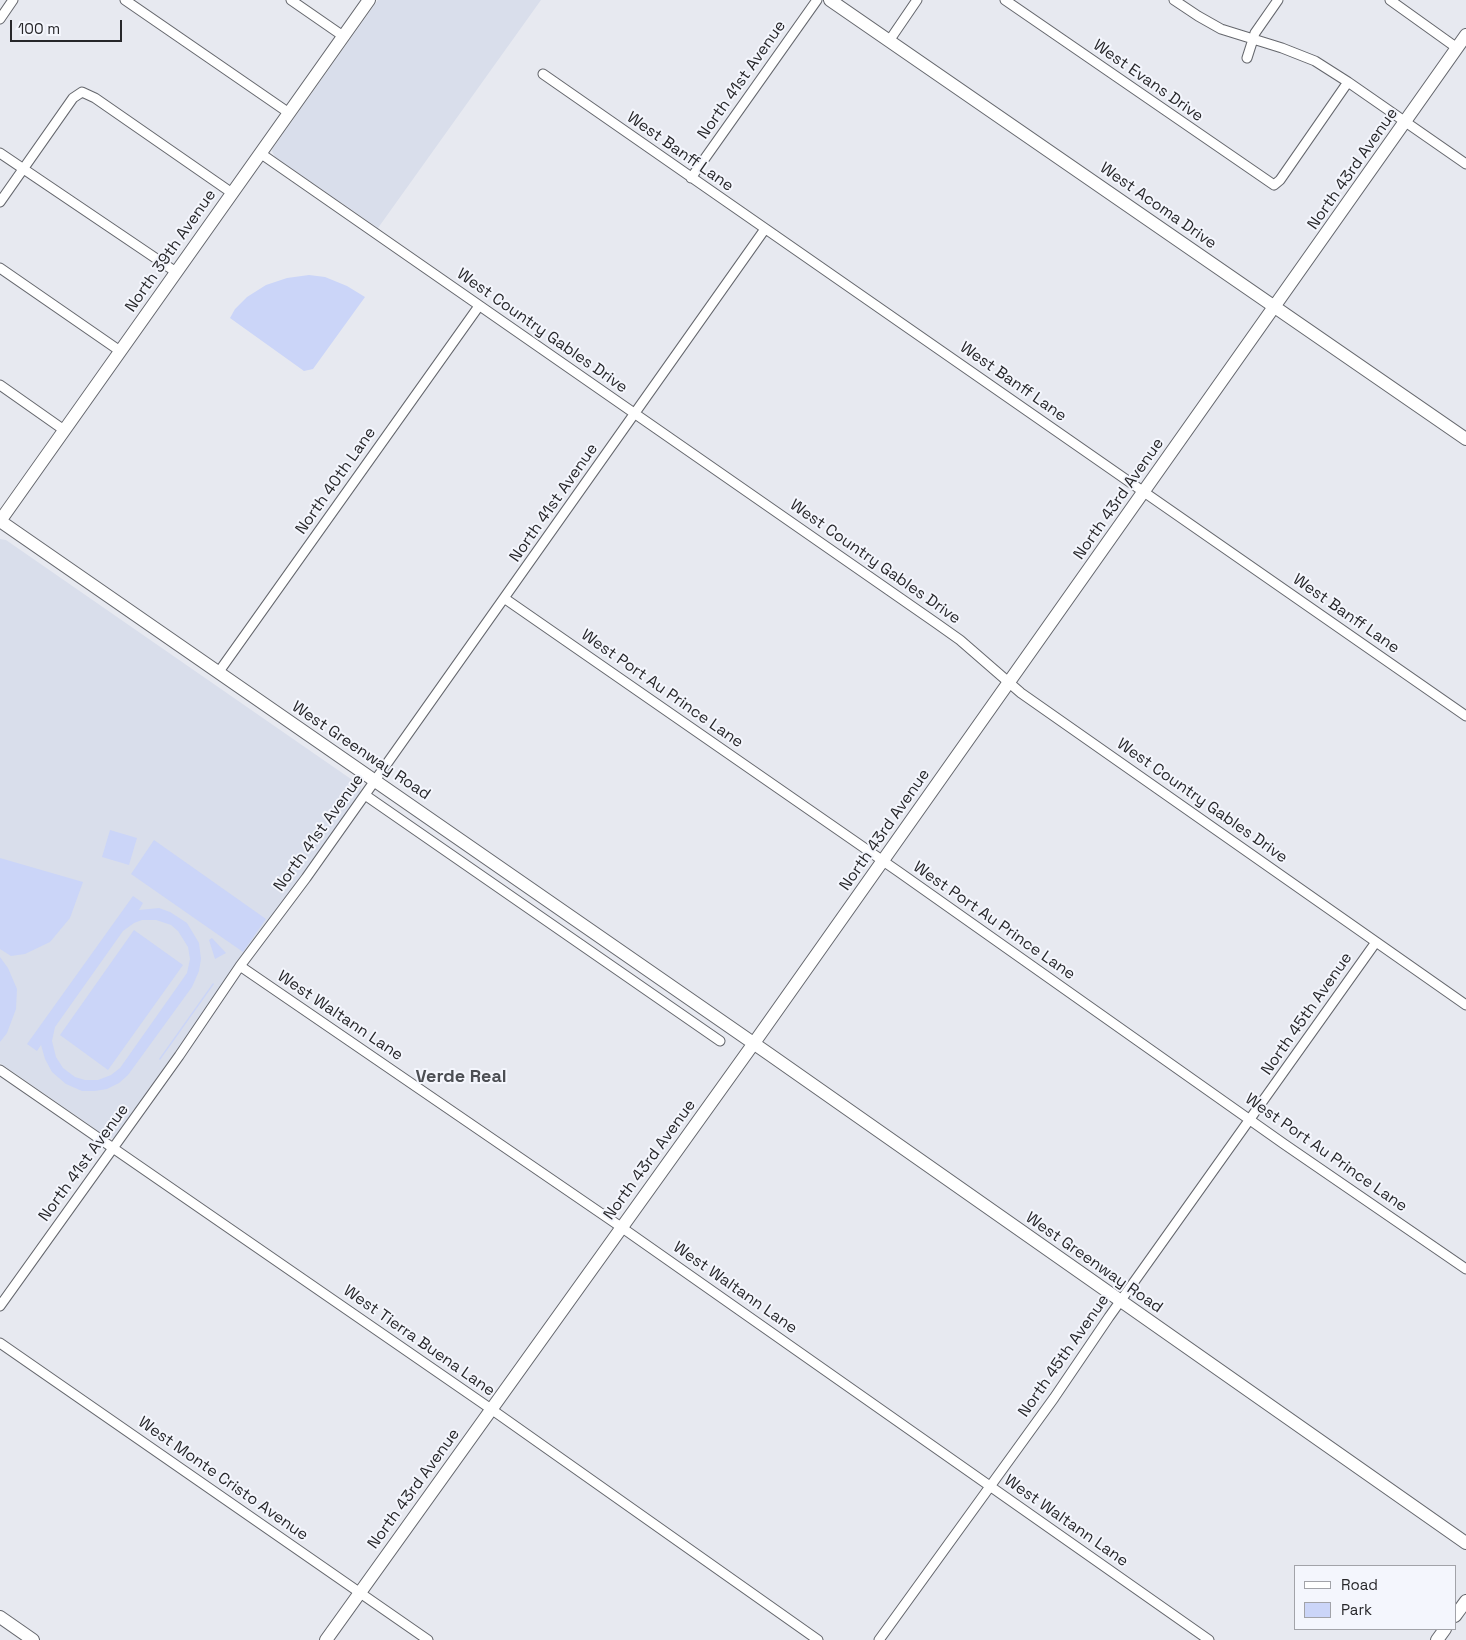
<!DOCTYPE html>
<style>
body{margin:0}
#map{position:relative;width:1466px;height:1640px;overflow:hidden;background:#e7e9f0;font-family:"Space Grotesk",sans-serif}
canvas{display:block}
.legend{position:absolute;left:1294px;top:1565px;width:162px;height:65px;box-sizing:border-box;background:#f4f6fd;border:1px solid #a2a3a9;margin:0;padding:6px 9px;list-style:none;font-size:15px;color:#27272a}
.legend li{display:flex;align-items:center;gap:10px;height:25px}
.legend b{width:25px;border:1px solid #a2a3a9}
.scale{position:absolute;left:10px;top:20px;width:112px;height:22px;box-sizing:border-box;border:2px solid #27272a;border-top:0;padding-left:6px;font-size:15px;line-height:18px;white-space:nowrap;color:#27272a;-webkit-text-stroke:4px #f4f6fd;paint-order:stroke}
</style>
<div id="map">
<canvas width="1466" height="1640"></canvas>
<ul class="legend">
<li><b style="height:6px;background:#fff"></b>Road</li>
<li><b style="height:14px;background:#cbd5f8"></b>Park</li>
</ul>
<div class="scale">100 m</div>
</div>
<script>
const g = document.querySelector('canvas').getContext('2d');
g.lineJoin = 'round';
function paint(path, color) {
  g.fillStyle = color;
  g.fill(path, 'evenodd');
}
function shape(rows) {
  const path = new Path2D();
  for (const r of rows) {
    path.moveTo(r[0], r[1]);
    for (let i = 2; i < r.length; i += 2) path.lineTo(r[i], r[i + 1]);
  }
  return path;
}
function stroke(path, color, width, dash) {
  g.strokeStyle = color;
  g.lineWidth = width;
  g.lineCap = dash ? 'butt' : 'round';
  g.setLineDash(dash || []);
  g.stroke(path);
}
function drawText(font, color, halo, rows, align = 'center') {
  g.font = font + ' "Space Grotesk",sans-serif';
  g.lineWidth = 4;
  g.setLineDash([]);
  g.textBaseline = 'middle';
  g.strokeStyle = halo;
  g.fillStyle = color;
  for (const [text, x, y, turn = 0] of rows) {
    g.save();
    g.translate(x, y);
    g.rotate((+turn || 0) * Math.PI / 180);
    g.textAlign = isNaN(turn) ? turn : align;
    if (halo) g.strokeText(text, 0, 0);
    g.fillText(text, 0, 0);
    g.restore();
  }
}
paint(shape([
 [378,0,541,0,378,228,275,157,272,151,273,148],
 [0,539,6,540,361,786,360,793,114,1138,112,1138,106,1137,94,1128,0,1063]
]), '#d9deeb');
paint(shape([
 [309,275,325,277,347,286,365,297,313,369,304,371,230,318,235,309,247,297,266,285,287,278],
 [110,830,137,838,129,865,102,857],
 [154,840,266,919,243,952,131,874],
 [0,858,83,882,70,918,50,942,25,954,11,956,0,949],
 [133,896,143,903,139,910,159,908,170,912,187,923,199,943,201,959,199,971,192,987,128,1075,119,1083,107,1089,95,1091,82,1091,66,1084,52,1072,45,1059,41,1045,37,1051,27,1044],
 [142,920,156,920,171,925,178,931,188,947,190,959,187,973,120,1068,111,1075,98,1080,85,1080,75,1077,63,1068,56,1057,52,1041,55,1027,123,931,134,923],
 [134,930,183,965,108,1070,60,1035],
 [212,938,226,953,215,959,209,940],
 [0,957,8,968,17,989,16,1009,7,1033,0,1042],
 [213,983,214,984,160,1060,159,1059]
]), '#cbd5f8');
const street = shape([
 [125,0,289,113],
 [291,0,343,36],
 [1005,0,1274,185,1280,180,1348,82],
 [1174,0,1198,16,1221,29,1282,48,1315,61,1348,82,1466,164],
 [1390,0,1457,48],
 [0,19,13,0],
 [889,41,917,0],
 [1247,58,1255,33,1278,0],
 [543,74,1466,716],
 [0,153,176,272],
 [260,153,936,623,960,640,1021,693,1466,1005],
 [691,178,817,0],
 [0,202,73,98,82,92,95,98,232,193],
 [0,268,120,351],
 [0,385,64,430],
 [504,598,899,872,1284,1144,1466,1269],
 [218,673,479,306],
 [365,795,720,1041],
 [240,966,621,1227,1209,1640],
 [0,1070,491,1409,818,1640],
 [0,1306,179,1056,240,966,306,878,765,229],
 [0,1343,428,1640],
 [879,1640,1054,1398,1109,1317,1376,942]
]);
const secondary = shape([
 [830,0,1466,439],
 [0,521,769,1054,1466,1543],
 [0,521,369,0],
 [1455,1616,1466,1601],
 [0,1617,33,1640],
 [326,1640,754,1043,1466,35],
 [1437,1640,1445,1629]
]);
stroke(street, '#65676d', 11);
stroke(secondary, '#65676d', 14);
stroke(street, '#fff', 9);
stroke(secondary, '#fff', 12);
drawText('16px', '#27272a', '#f4f6fd', [
 ["North 41st Avenue",742,80,-55],
 ["West Evans Drive",1148,81,35],
 ["West Banff Lane",680,152,35],
 ["North 43rd Avenue",1353,169,-55],
 ["West Acoma Drive",1158,206,35],
 ["North 39th Avenue",171,251,-55],
 ["West Country Gables Drive",542,331,35],
 ["West Banff Lane",1013,382,35],
 ["North 40th Lane",336,481,-55],
 ["North 43rd Avenue",1119,499,-55],
 ["North 41st Avenue",554,503,-55],
 ["West Country Gables Drive",875,562,35],
 ["West Banff Lane",1346,614,35],
 ["West Port Au Prince Lane",662,689,35],
 ["West Greenway Road",361,751,34],
 ["West Country Gables Drive",1202,801,35],
 ["North 43rd Avenue",885,830,-55],
 ["North 41st Avenue",319,833,-54],
 ["West Port Au Prince Lane",994,921,35],
 ["North 45th Avenue",1307,1014,-55],
 ["West Waltann Lane",340,1016,34],
 ["West Port Au Prince Lane",1326,1153,35],
 ["North 43rd Avenue",650,1160,-54],
 ["North 41st Avenue",84,1163,-54],
 ["West Greenway Road",1094,1263,35],
 ["West Waltann Lane",735,1288,35],
 ["West Tierra Buena Lane",419,1341,35],
 ["North 45th Avenue",1064,1356,-55],
 ["West Monte Cristo Avenue",223,1479,35],
 ["North 43rd Avenue",414,1489,-54],
 ["West Waltann Lane",1066,1521,35]
]);
drawText('bold 18px', '#4c4e53', '#f4f6fd', [
 ["Verde Real",461,1077]
]);
</script>
